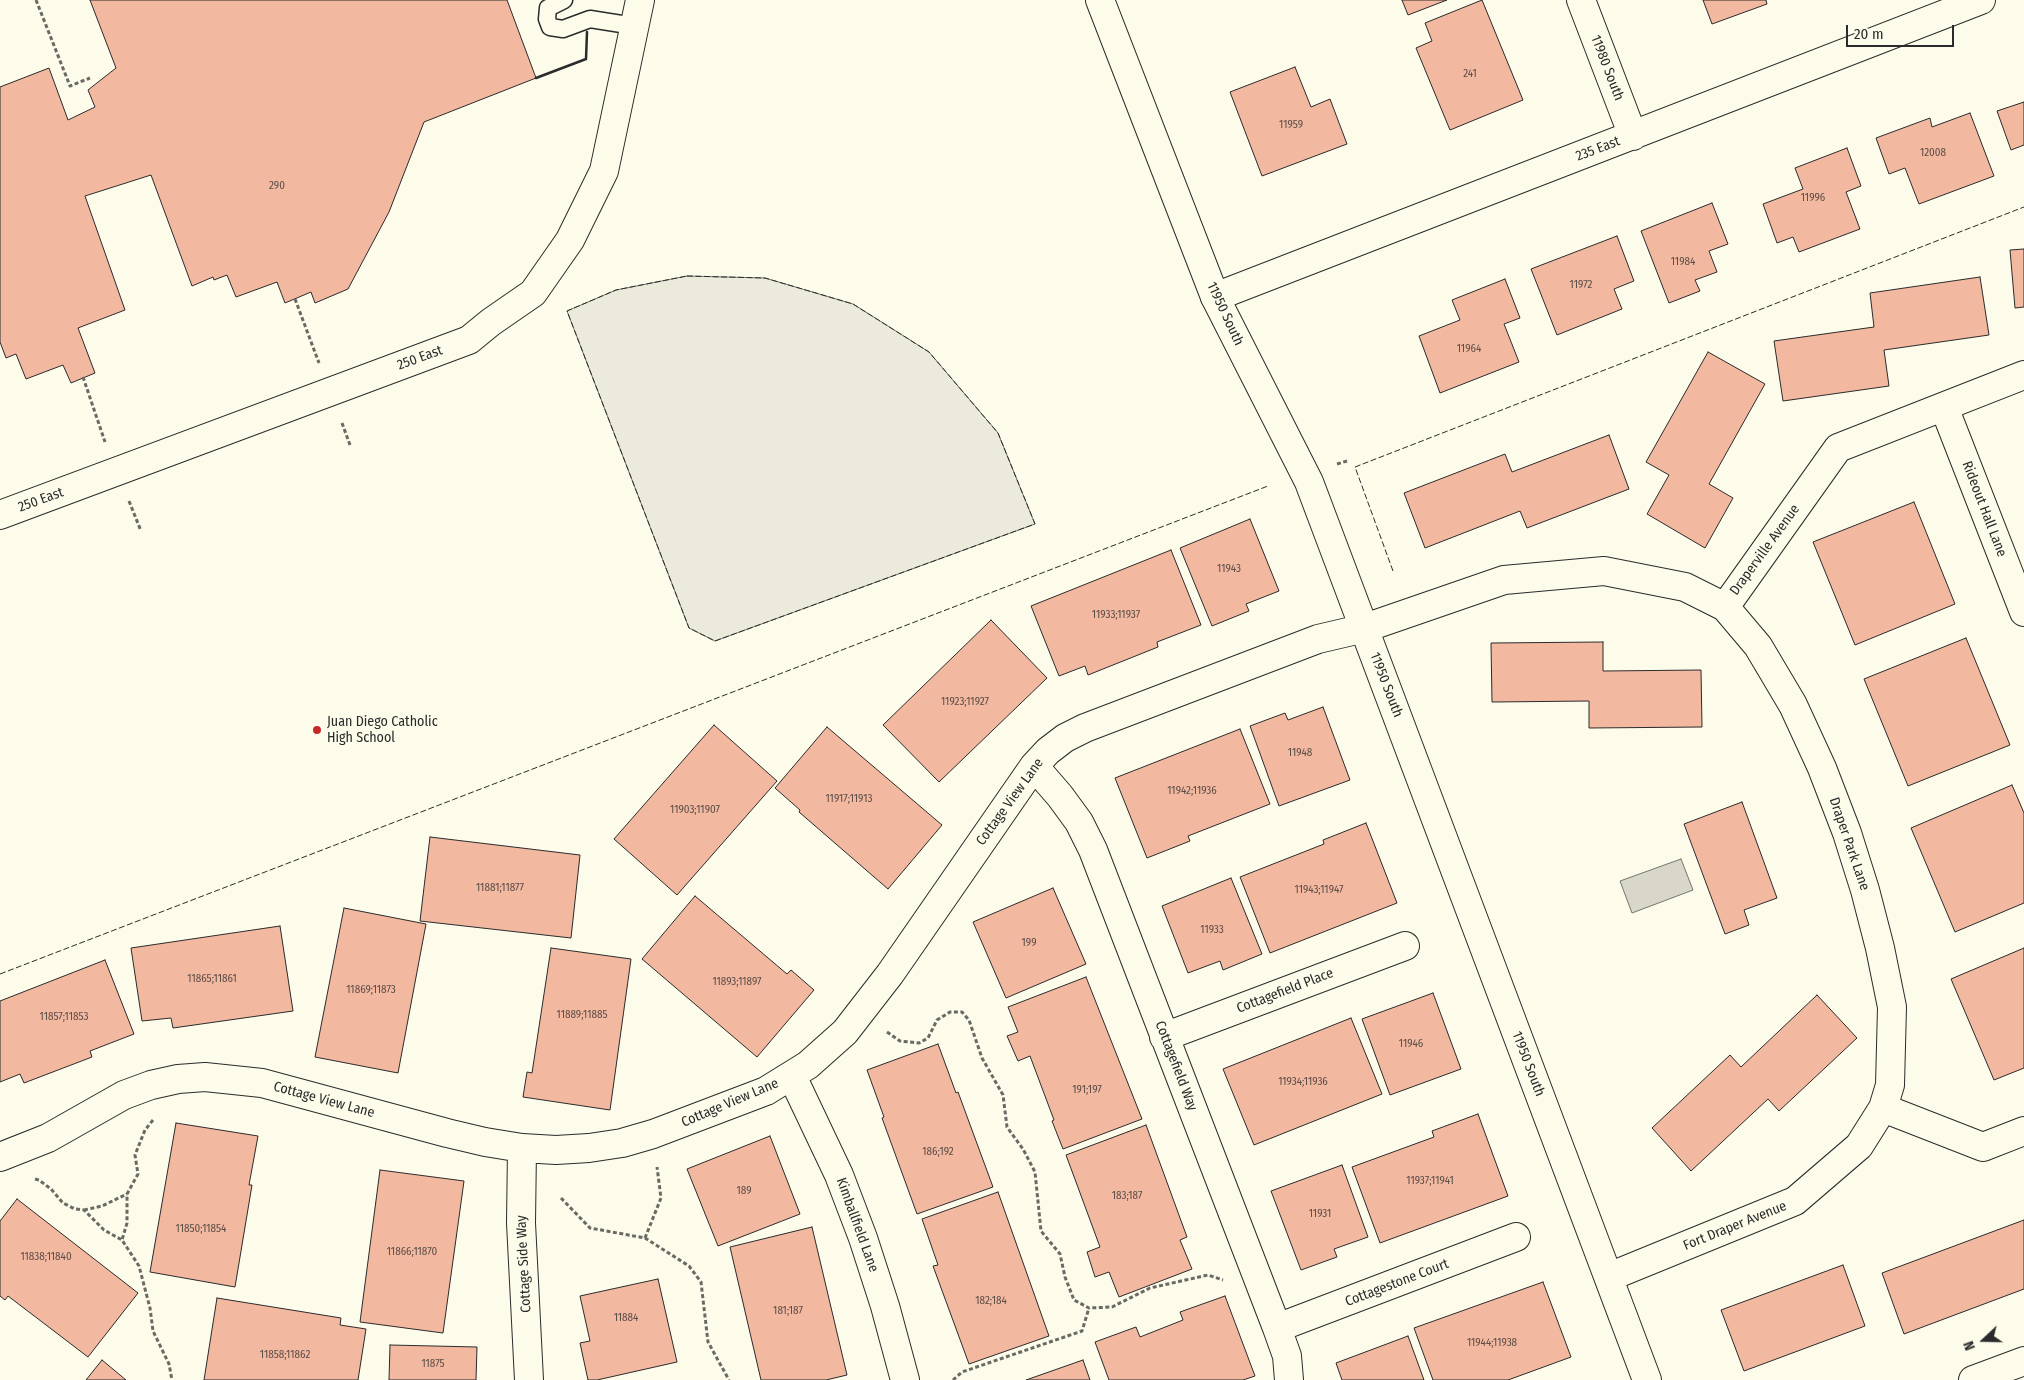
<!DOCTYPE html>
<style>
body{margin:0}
#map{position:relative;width:2024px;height:1380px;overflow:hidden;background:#fdfbea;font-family:"Fira Sans Condensed",sans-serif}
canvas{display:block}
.north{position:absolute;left:1959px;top:1315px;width:50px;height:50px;-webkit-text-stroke:4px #fdfbea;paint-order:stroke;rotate:249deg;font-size:14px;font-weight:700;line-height:20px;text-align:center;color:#2b2b2b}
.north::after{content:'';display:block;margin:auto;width:18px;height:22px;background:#2b2b2b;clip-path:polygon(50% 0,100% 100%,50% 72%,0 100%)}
.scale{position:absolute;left:1846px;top:25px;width:108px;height:22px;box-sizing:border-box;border:2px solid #2b2b2b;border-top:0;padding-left:6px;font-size:15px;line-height:18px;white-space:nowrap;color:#2b2b2b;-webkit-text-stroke:4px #fdfbea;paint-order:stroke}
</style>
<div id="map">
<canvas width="2024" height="1380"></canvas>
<div class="north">N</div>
<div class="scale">20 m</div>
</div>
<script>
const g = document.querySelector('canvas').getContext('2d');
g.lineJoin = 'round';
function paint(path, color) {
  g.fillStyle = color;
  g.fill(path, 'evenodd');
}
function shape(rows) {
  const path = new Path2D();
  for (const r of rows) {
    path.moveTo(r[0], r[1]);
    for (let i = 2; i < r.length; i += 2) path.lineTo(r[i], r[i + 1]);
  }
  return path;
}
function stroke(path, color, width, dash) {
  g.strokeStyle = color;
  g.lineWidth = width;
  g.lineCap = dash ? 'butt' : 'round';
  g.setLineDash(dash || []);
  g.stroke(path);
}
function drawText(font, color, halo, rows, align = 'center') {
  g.font = font + ' "Fira Sans Condensed",sans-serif';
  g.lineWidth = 4;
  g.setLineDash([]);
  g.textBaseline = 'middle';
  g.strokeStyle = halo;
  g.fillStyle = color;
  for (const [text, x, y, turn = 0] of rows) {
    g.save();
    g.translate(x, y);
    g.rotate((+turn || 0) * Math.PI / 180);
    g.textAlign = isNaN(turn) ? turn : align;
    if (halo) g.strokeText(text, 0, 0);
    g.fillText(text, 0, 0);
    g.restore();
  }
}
const green = shape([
 [687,276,765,278,853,304,929,352,998,433,1035,524,715,641,689,628,567,311,616,290,687,276]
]);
paint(green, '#ecebdb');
stroke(green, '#74746e', 1);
const water = shape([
 [1681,859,1693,890,1632,913,1620,881,1681,859]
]);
paint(water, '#d8d7c9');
stroke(water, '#74746e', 1);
const building = shape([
 [90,0,507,0,536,78,424,122,389,212,348,289,315,303,311,292,285,303,277,282,236,297,227,275,214,280,213,277,192,286,151,175,85,196,125,310,78,328,95,373,71,383,63,365,26,379,16,354,6,358,0,342,0,87,49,68,68,120,95,107,88,90,116,68,90,0],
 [1402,0,1447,0,1408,15,1402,0],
 [1482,0,1523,100,1450,130,1416,48,1432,41,1425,23,1482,0],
 [1703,0,1766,0,1767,4,1712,24,1703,0],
 [1295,67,1311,107,1330,99,1347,144,1262,176,1230,92,1295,67],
 [2024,102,2024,145,2011,150,1997,111,2024,102],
 [1970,113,1994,176,1919,204,1905,168,1889,174,1876,138,1930,118,1932,127,1970,113],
 [1847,148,1861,186,1846,192,1860,229,1799,252,1793,237,1777,243,1763,204,1803,189,1795,168,1847,148],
 [1712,203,1728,244,1709,251,1717,272,1695,280,1700,291,1669,303,1641,231,1712,203],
 [1617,236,1634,281,1614,289,1622,309,1557,335,1531,269,1617,236],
 [2024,249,2024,307,2015,308,2010,250,2024,249],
 [1980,277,1989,335,1884,350,1889,386,1783,401,1774,341,1874,327,1870,293,1980,277],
 [1505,279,1520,318,1504,324,1519,362,1440,393,1419,336,1460,320,1452,300,1505,279],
 [1708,352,1765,384,1709,484,1733,498,1705,548,1647,514,1669,475,1646,462,1708,352],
 [1609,435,1629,489,1527,528,1520,511,1425,548,1404,493,1505,454,1512,472,1609,435],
 [1914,502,1955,604,1855,645,1813,542,1914,502],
 [1250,519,1279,591,1246,604,1249,611,1212,626,1180,548,1250,519],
 [1171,550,1201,625,1157,642,1158,647,1088,675,1085,666,1059,676,1031,606,1171,550],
 [991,620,1047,678,939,782,883,725,991,620],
 [1966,638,2010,745,1908,786,1864,679,1966,638],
 [1603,642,1603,671,1701,670,1702,727,1589,728,1589,701,1492,702,1491,643,1603,642],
 [1323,707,1350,780,1279,806,1250,726,1285,713,1288,720,1323,707],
 [714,725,777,781,677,895,614,839,714,725],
 [827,727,942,825,888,889,799,812,800,810,775,788,827,727],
 [1240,729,1270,804,1188,836,1190,841,1147,858,1115,778,1240,729],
 [2012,785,2024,813,2024,903,1955,932,1911,828,2012,785],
 [1742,802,1777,898,1744,910,1749,925,1725,934,1684,824,1742,802],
 [1366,823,1397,903,1270,953,1240,877,1324,844,1323,840,1366,823],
 [430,837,580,855,571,938,420,921,430,837],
 [1231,878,1262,954,1223,970,1220,961,1188,973,1162,906,1231,878],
 [1053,888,1086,964,1006,998,973,922,1053,888],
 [695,896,787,974,791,970,814,990,757,1057,642,959,695,896],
 [344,908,426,924,398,1073,315,1057,344,908],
 [280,926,293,1011,173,1028,171,1018,142,1021,131,948,280,926],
 [551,948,631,959,610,1110,523,1097,527,1072,532,1073,551,948],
 [2024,948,2024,1068,1994,1080,1951,979,2024,948],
 [105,960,134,1034,90,1051,92,1057,24,1083,20,1074,0,1082,0,1001,105,960],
 [1086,977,1142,1119,1063,1149,1052,1121,1054,1120,1030,1056,1018,1061,1007,1036,1018,1032,1008,1007,1086,977],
 [1433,993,1461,1069,1390,1095,1362,1019,1433,993],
 [1817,995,1857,1038,1779,1111,1768,1099,1691,1171,1652,1128,1730,1055,1741,1067,1817,995],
 [1351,1018,1382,1094,1254,1145,1223,1069,1351,1018],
 [938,1044,956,1093,958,1092,993,1187,917,1214,882,1118,884,1117,867,1070,938,1044],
 [1478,1114,1508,1196,1380,1243,1352,1167,1434,1137,1432,1131,1478,1114],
 [176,1123,258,1136,249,1185,252,1185,235,1287,150,1272,176,1123],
 [1146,1125,1187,1237,1180,1240,1192,1269,1119,1297,1109,1272,1095,1277,1087,1252,1100,1247,1066,1155,1146,1125],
 [770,1136,800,1214,718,1246,687,1169,770,1136],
 [1342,1165,1368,1237,1334,1249,1337,1257,1301,1270,1271,1191,1342,1165],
 [380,1170,464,1181,443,1333,360,1322,380,1170],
 [998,1192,1049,1336,969,1364,933,1266,938,1265,922,1219,998,1192],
 [17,1199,138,1293,88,1357,8,1296,5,1300,0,1296,0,1221,17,1199],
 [2024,1220,2024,1289,1904,1334,1882,1273,2024,1220],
 [812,1227,847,1375,826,1380,761,1380,730,1247,812,1227],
 [1843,1265,1865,1326,1744,1371,1721,1310,1843,1265],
 [658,1279,677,1362,597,1380,588,1380,580,1343,590,1341,580,1296,658,1279],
 [1543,1282,1571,1357,1508,1380,1433,1380,1414,1328,1543,1282],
 [1225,1296,1255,1376,1243,1380,1109,1380,1095,1342,1136,1327,1140,1337,1183,1320,1180,1312,1225,1296],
 [217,1298,341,1318,340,1325,366,1329,358,1380,204,1380,217,1298],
 [1408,1336,1424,1380,1342,1380,1336,1363,1408,1336],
 [390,1345,477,1347,476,1380,389,1380,390,1345],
 [102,1360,126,1380,86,1380,102,1360],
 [1083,1360,1090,1380,1026,1380,1083,1360]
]);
paint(building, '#f2b8a0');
stroke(building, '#2b2b2b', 1);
const service = shape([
 [564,0,548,8,547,19,550,27,563,29,590,19,634,26]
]);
const minor = shape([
 [1581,0,1633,136],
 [1215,297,1981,0],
 [1944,407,2024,612],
 [0,515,469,340,491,322,533,293,570,240,604,171,640,0],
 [1725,607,1838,448,2024,375],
 [1034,766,1060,796,1079,822,1093,850,1277,1328,1287,1356,1289,1380],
 [1164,1037,1405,946],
 [792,1076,839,1175,863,1238,885,1306,905,1380],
 [1883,1108,1983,1147,2024,1131],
 [522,1148,521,1223,529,1380],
 [0,1157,48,1138,124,1095,151,1085,178,1079,205,1077,262,1083,447,1133,485,1142,522,1148,556,1150,589,1148,622,1143,653,1134,766,1091,808,1065,845,1032,890,974,1034,766,1048,751,1065,738,1085,728,1318,639,1365,628,1504,580,1604,571,1685,587,1725,607,1758,646,1793,705,1822,768,1847,833,1865,890,1880,948,1892,1007,1890,1085,1883,1108,1859,1146,1795,1201,1609,1277],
 [1277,1328,1516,1237]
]);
const tertiary = shape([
 [1100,0,1215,297,1309,482,1647,1380],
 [1973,1380,2024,1361]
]);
stroke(service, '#2b2b2b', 19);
stroke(minor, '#2b2b2b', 30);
stroke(tertiary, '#2b2b2b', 30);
stroke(shape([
 [36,0,70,86,90,78],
 [295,299,319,363],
 [83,377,105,442],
 [342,423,350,445],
 [1337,464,1347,461],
 [129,501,141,531],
 [887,1032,900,1041,919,1043,928,1038,937,1020,950,1012,962,1012,969,1020,982,1058,1003,1095,1007,1127,1023,1149,1035,1172,1041,1231,1060,1254,1065,1277,1074,1300,1089,1308,1112,1307,1150,1288,1208,1275,1223,1280],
 [153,1120,145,1130,135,1155,138,1174,127,1194,127,1223,122,1240,139,1266,150,1308,153,1331,169,1364,172,1380],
 [35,1179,39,1180,51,1189,63,1203,75,1209,84,1210,104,1230,122,1240],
 [561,1198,590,1228,645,1238,689,1266,701,1282,708,1342,729,1380],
 [84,1210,102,1206,127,1194],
 [645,1238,661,1198,657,1167],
 [953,1380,962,1372,1082,1331,1089,1308]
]), '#6a6964', 3, [4, 2.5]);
stroke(service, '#fdfbea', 16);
stroke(minor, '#fdfbea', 28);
stroke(tertiary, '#fdfbea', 28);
stroke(shape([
 [687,276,765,278,853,304,929,352,998,433,1035,524,715,641,689,628,567,311,616,290,687,276],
 [1393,571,1355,467,2024,207],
 [0,974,1268,486]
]), '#2b2b2b', 1, [6, 2.5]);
stroke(shape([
 [536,78,586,59,587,32]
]), '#2b2b2b', 2.5);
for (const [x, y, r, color] of [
 [317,730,5,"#c62828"]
]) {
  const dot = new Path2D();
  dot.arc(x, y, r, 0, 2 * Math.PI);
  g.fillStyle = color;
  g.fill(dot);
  stroke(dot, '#fdfbea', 2);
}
drawText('11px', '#5d4e48', null, [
 ["241",1470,74],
 ["11959",1291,125],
 ["12008",1933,153],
 ["290",277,186],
 ["11996",1813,198],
 ["11984",1683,262],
 ["11972",1581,285],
 ["11964",1469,349],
 ["11943",1229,569],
 ["11933;11937",1116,615],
 ["11923;11927",965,702],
 ["11948",1300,753],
 ["11942;11936",1192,791],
 ["11917;11913",849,799],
 ["11903;11907",695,810],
 ["11881;11877",500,888],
 ["11943;11947",1319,890],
 ["11933",1212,930],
 ["199",1029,943],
 ["11865;11861",212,979],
 ["11893;11897",737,982],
 ["11869;11873",371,990],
 ["11889;11885",582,1015],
 ["11857;11853",64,1017],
 ["11946",1411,1044],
 ["11934;11936",1303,1082],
 ["191;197",1087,1090],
 ["186;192",938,1152],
 ["11937;11941",1430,1181],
 ["189",744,1191],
 ["183;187",1127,1196],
 ["11931",1320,1214],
 ["11850;11854",201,1229],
 ["11866;11870",412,1252],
 ["11838;11840",46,1257],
 ["182;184",991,1301],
 ["181;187",788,1311],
 ["11884",626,1318],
 ["11944;11938",1492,1343],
 ["11858;11862",285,1355],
 ["11875",433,1364]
]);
drawText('14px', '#2b2b2b', '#fdfbea', [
 ["11980 South",1607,68,69],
 ["235 East",1598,149,-21],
 ["11950 South",1225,314,65],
 ["250 East",420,358,-20],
 ["250 East",41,500,-20],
 ["Rideout Hall Lane",1984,509,69],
 ["Draperville Avenue",1765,550,-54],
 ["11950 South",1386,685,69],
 ["Cottage View Lane",1010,802,-54],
 ["Draper Park Lane",1849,844,71],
 ["Cottagefield Place",1285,991,-21],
 ["11950 South",1528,1064,69],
 ["Cottagefield Way",1176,1066,69],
 ["Cottage View Lane",324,1100,15],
 ["Cottage View Lane",730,1103,-23],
 ["Kimballfield Lane",857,1225,70],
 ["Fort Draper Avenue",1735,1226,-22],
 ["Cottage Side Way",524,1264,-93],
 ["Cottagestone Court",1397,1283,-21]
]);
drawText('14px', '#2b2b2b', '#fdfbea', [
 ["Juan Diego Catholic",327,722],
 ["High School",327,738]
], 'left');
</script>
